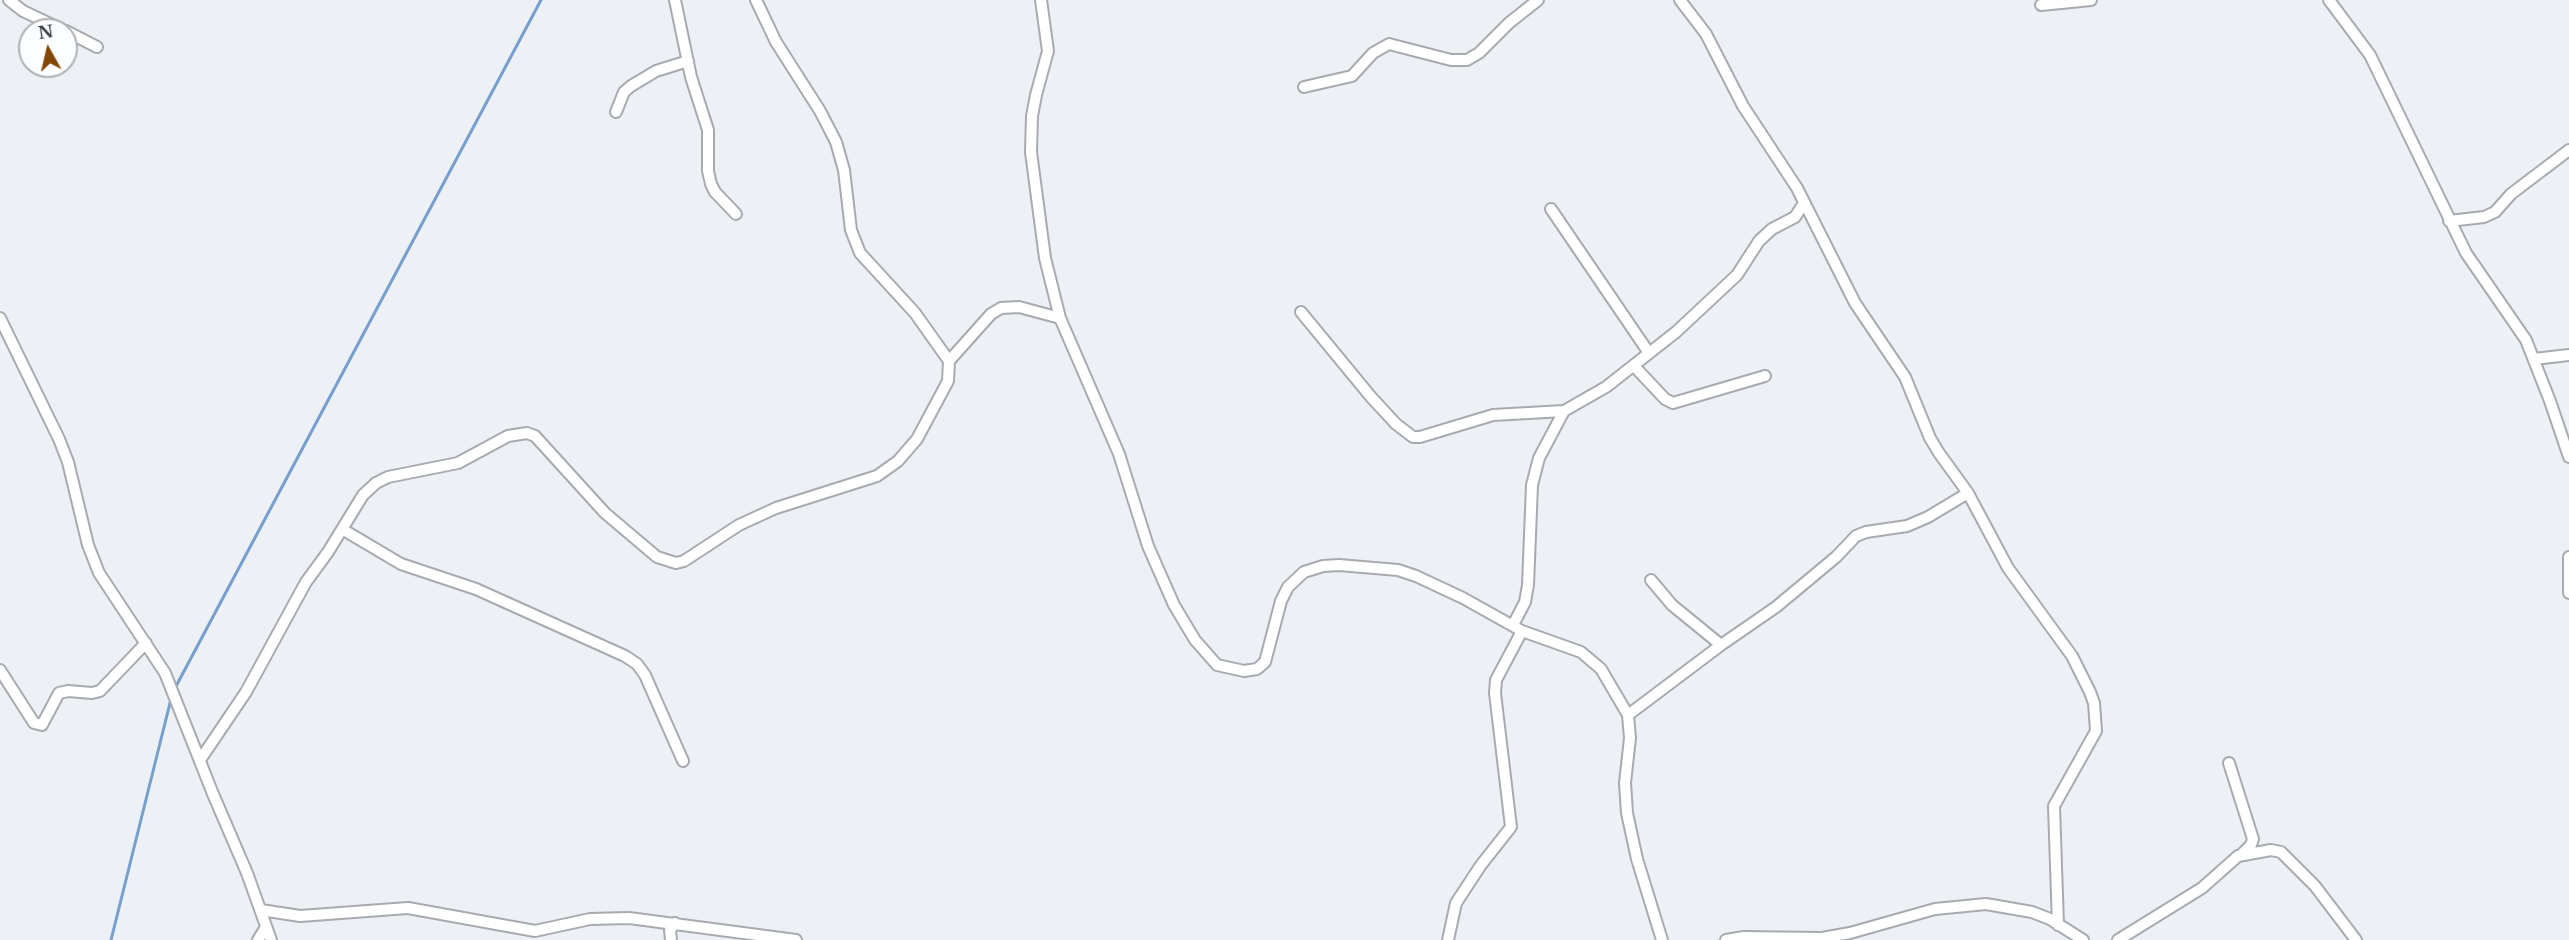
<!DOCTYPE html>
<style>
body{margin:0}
#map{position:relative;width:2569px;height:940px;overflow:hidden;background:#edf1f5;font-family:"Libre Baskerville",serif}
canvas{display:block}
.north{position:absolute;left:18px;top:18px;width:60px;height:60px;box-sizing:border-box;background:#fdfeff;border:2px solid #afb0b2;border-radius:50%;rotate:352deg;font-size:16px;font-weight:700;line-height:24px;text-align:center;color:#3b3c3e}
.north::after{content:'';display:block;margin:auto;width:21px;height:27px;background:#844703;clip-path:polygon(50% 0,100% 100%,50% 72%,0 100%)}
</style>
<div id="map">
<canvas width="2569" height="940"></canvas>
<div class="north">N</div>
</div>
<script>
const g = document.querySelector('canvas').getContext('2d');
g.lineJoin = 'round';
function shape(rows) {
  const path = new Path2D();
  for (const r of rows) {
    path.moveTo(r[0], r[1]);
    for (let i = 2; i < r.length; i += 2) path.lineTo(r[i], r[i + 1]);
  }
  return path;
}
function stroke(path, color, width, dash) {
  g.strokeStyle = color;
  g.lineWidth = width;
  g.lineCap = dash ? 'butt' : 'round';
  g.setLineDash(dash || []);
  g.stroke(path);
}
stroke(shape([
 [174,690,541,0],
 [111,940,171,699]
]), '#769ece', 3);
const minor = shape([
 [9,0,23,11,63,30],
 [675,0,691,77,708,130,708,171,711,184,715,192,736,214],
 [1041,0,1048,51,1036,95,1032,116,1031,152,1045,258,1060,318,1119,454,1148,546,1174,605,1195,640,1217,665,1244,671,1257,669,1265,662,1281,601,1288,587,1304,572,1323,566,1339,565,1398,570,1416,576,1463,598,1522,631,1581,652,1601,669,1628,715,1630,738,1625,783,1627,813,1637,859,1662,940],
 [1680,0,1706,34,1743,106,1797,188,1855,303,1905,377,1930,438,1939,453,1968,493,2008,568,2072,656,2090,692,2094,703,2096,731,2054,806,2058,925],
 [2329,0,2370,55,2466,253,2526,340,2550,401,2569,457],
 [2041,5,2091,0],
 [66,31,97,47],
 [1304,87,1352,76,1373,53,1389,44,1451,60,1467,60,1479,53,1509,23,1538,0],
 [616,112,624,92,631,86,656,71,688,61],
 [1551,209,1649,353],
 [2449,221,2484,217,2495,212,2511,194,2569,150],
 [1301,312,1371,397,1396,424,1413,437,1420,437,1493,415,1564,411],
 [0,318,59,439,68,462,88,545,99,573,165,673,213,794,247,873,271,940],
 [2534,359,2569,355],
 [949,361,991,314,1001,308,1019,307,1060,318],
 [1634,366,1665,399,1673,403,1765,376],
 [342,529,401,564,476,589,625,656,637,664,645,675,683,761],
 [2569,557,2569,593],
 [1651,580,1672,605,1721,645],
 [1513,625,1525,602,1528,585,1532,485,1539,458,1564,411,1606,387,1676,332,1737,275,1759,241,1772,229,1795,217,1804,203],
 [0,670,34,723,42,725,59,693,68,691,92,693,100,691,146,643],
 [1628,715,1721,645,1776,607,1836,557,1856,536,1866,532,1907,526,1928,517,1968,493],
 [200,760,246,692,306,582,328,552,363,495,376,483,388,477,458,463,508,436,527,433,535,436,605,513,657,557,676,563,684,561,739,525,776,508,877,476,898,461,917,439,948,381,949,361,915,313,860,253,851,230,844,170,836,142,820,111,776,42,756,0],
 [2229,763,2253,839,2251,845,2242,854],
 [261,910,300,916,408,908,535,931,590,919,629,918,796,940],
 [258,940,266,927],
 [671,940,670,930,675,923],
 [1448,940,1456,903,1481,865,1511,827,1495,693,1496,680,1522,631],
 [1726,940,1744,937,1822,938,1850,933,1935,909,1986,904,2032,912,2050,919,2083,940],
 [2118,940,2202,888,2238,856,2271,850,2281,852,2315,886,2356,940]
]);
stroke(minor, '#a7abaf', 14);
stroke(minor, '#fff', 10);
</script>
